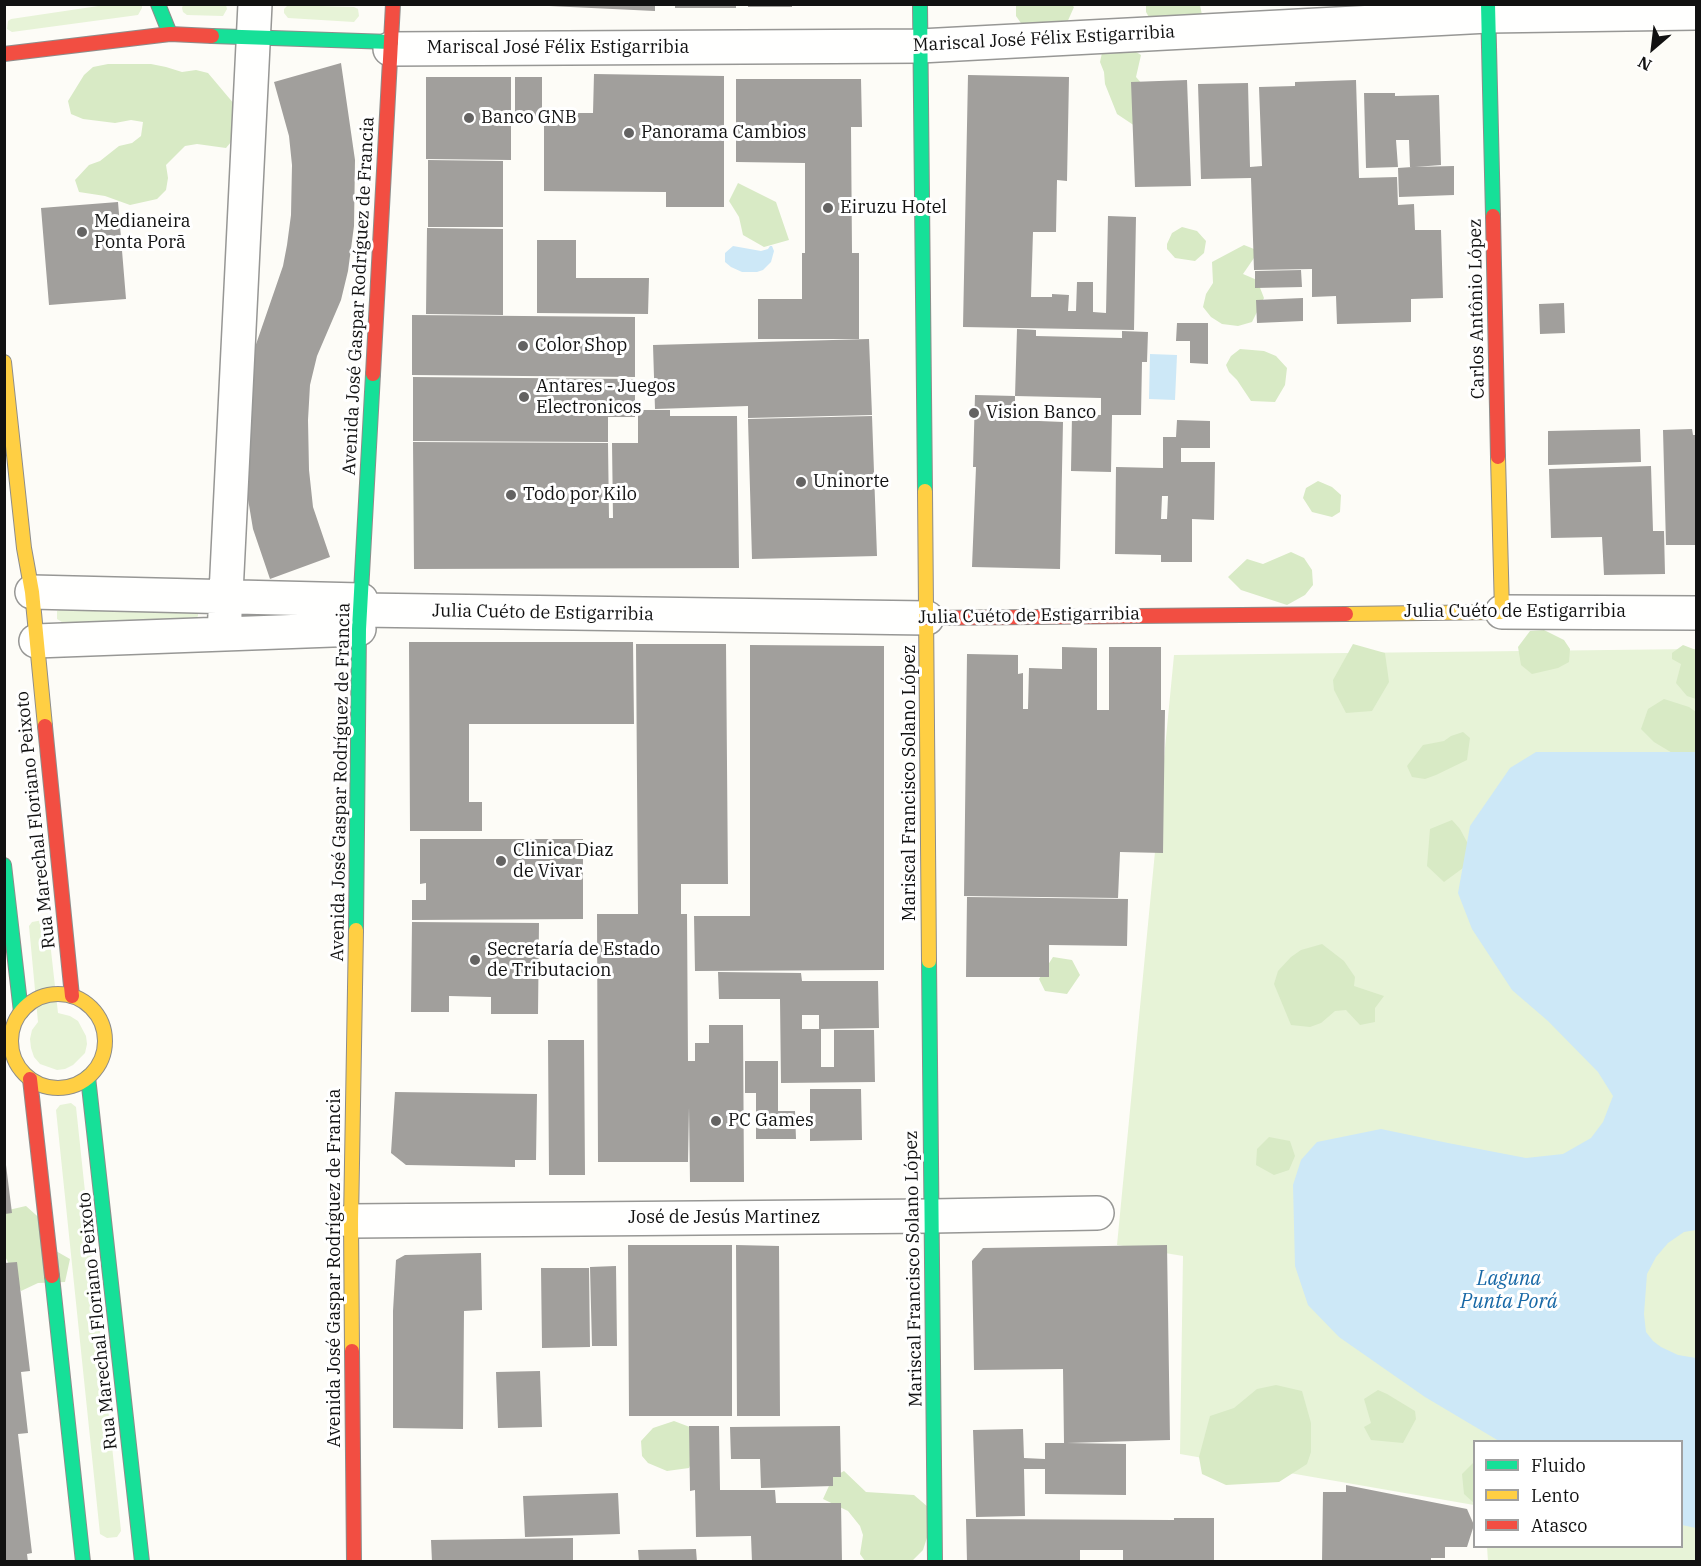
<!DOCTYPE html>
<meta charset="utf-8">
<style>
body{margin:0}
#map{position:relative;width:1701px;height:1566px;overflow:hidden;background:#fdfcf7;font-family:"IBM Plex Serif",serif}
canvas{display:block}
.frame{position:absolute;inset:0;border:6px solid #111;pointer-events:none}
.legend{position:absolute;left:1473px;top:1440px;width:210px;height:108px;box-sizing:border-box;background:#fff;border:2px solid #a0a0a0;margin:0;padding:8px 10px;list-style:none;font-size:18px;color:#111}
.legend li{display:flex;align-items:center;gap:12px;height:30px}
.legend b{width:30px;border:2px solid #a0a0a0}
.north{position:absolute;left:1623px;top:18px;width:60px;height:60px;-webkit-text-stroke:4px #fff;paint-order:stroke;rotate:208deg;font-size:16px;font-weight:700;line-height:24px;text-align:center;color:#111}
.north::after{content:'';display:block;margin:auto;width:21px;height:27px;background:#111;clip-path:polygon(50% 0,100% 100%,50% 72%,0 100%)}
</style>
<div id="map">
<canvas width="1701" height="1566"></canvas>
<div class="frame"></div>
<ul class="legend">
<li><b style="height:8px;background:#16e098"></b>Fluido</li>
<li><b style="height:8px;background:#ffcf43"></b>Lento</li>
<li><b style="height:8px;background:#f24e42"></b>Atasco</li>
</ul>
<div class="north">N</div>
</div>
<script>
const g = document.querySelector('canvas').getContext('2d');
g.lineJoin = 'round';
function paint(path, color) {
  g.fillStyle = color;
  g.fill(path, 'evenodd');
}
function shape(rows) {
  const path = new Path2D();
  for (const r of rows) {
    if (r.length === 3) {
      path.moveTo(r[0] + r[2], r[1]);
      path.arc(r[0], r[1], r[2], 0, 2 * Math.PI);
      continue;
    }
    path.moveTo(r[0], r[1]);
    for (let i = 2; i < r.length; i += 2) path.lineTo(r[i], r[i + 1]);
  }
  return path;
}
function stroke(path, color, width, dash) {
  g.strokeStyle = color;
  g.lineWidth = width;
  g.lineCap = dash ? 'butt' : 'round';
  g.setLineDash(dash || []);
  g.stroke(path);
}
function drawText(font, color, halo, rows, align = 'center') {
  g.font = font + ' "IBM Plex Serif",serif';
  g.lineWidth = 6;
  g.setLineDash([]);
  g.textBaseline = 'middle';
  g.strokeStyle = halo;
  g.fillStyle = color;
  for (const [text, x, y, turn = 0] of rows) {
    g.save();
    g.translate(x, y);
    g.rotate((+turn || 0) * Math.PI / 180);
    g.textAlign = isNaN(turn) ? turn : align;
    if (halo) g.strokeText(text, 0, 0);
    g.fillText(text, 0, 0);
    g.restore();
  }
}
paint(shape([
 [105,5,142,5,142,8,138,15,12,32,7,29,8,21,11,19],
 [226,5,227,9,223,16,187,15,183,12,182,8,183,5],
 [288,5,354,7,358,9,359,16,354,22,288,18,284,13,284,9],
 [61,609,198,611,198,616,194,622,62,622,57,619,57,611],
 [1696,649,1696,1561,1488,1561,1487,1547,1682,1546,1682,1442,1474,1442,1474,1505,1180,1454,1183,1256,1117,1245,1174,655],
 [43,920,48,924,58,1013,70,1016,78,1021,86,1036,87,1044,85,1053,73,1065,65,1069,57,1070,40,1064,34,1057,31,1048,30,1039,32,1030,38,1022,29,926,32,922],
 [71,1103,76,1107,121,1531,117,1537,107,1538,100,1534,56,1110,60,1105]
]), '#e7f3d7');
paint(shape([
 [1016,4,1071,4,1074,7,1066,25,1030,36,1016,16],
 [1146,5,1200,5,1203,20,1153,24,1146,12],
 [1109,20,1123,44,1141,55,1136,77,1150,93,1135,126,1117,114,1105,84,1104,72,1100,62],
 [108,64,151,64,166,67,182,72,196,70,208,73,240,111,236,136,226,148,197,144,185,146,166,165,168,178,166,190,157,199,130,205,105,196,79,192,75,180,89,165,100,161,119,146,132,143,141,136,143,122,131,120,115,123,83,119,71,114,68,101,84,75,93,67],
 [738,183,776,202,789,240,764,247,743,235,739,217,729,201],
 [1182,227,1197,231,1206,241,1204,253,1195,261,1175,258,1167,249,1167,244,1172,233],
 [1244,245,1254,249,1254,258,1243,274,1257,280,1264,298,1252,322,1238,326,1222,324,1211,317,1203,307,1206,294,1213,283,1212,262],
 [1240,349,1264,351,1276,356,1287,368,1285,385,1275,402,1251,401,1237,380,1229,372,1226,365,1231,356],
 [1318,481,1332,487,1341,495,1340,512,1332,517,1312,512,1303,498,1306,488],
 [1291,552,1304,558,1312,570,1313,585,1305,595,1287,605,1241,590,1228,577,1247,559,1263,564],
 [1544,630,1564,640,1570,649,1569,662,1558,668,1532,674,1521,665,1518,647,1530,631],
 [1353,644,1385,653,1389,682,1372,711,1346,713,1334,690,1333,680],
 [1683,645,1696,650,1696,699,1687,696,1676,683,1681,664,1672,659,1672,653],
 [1664,699,1689,707,1696,712,1696,759,1684,760,1654,742,1641,729,1648,709],
 [1463,732,1470,738,1467,760,1436,775,1425,779,1412,777,1407,766,1423,745,1444,741,1451,736],
 [1452,820,1460,829,1467,842,1468,861,1463,868,1444,882,1427,866,1430,829],
 [1322,944,1344,961,1355,977,1354,986,1384,996,1375,1008,1375,1022,1360,1025,1346,1010,1335,1011,1321,1023,1310,1027,1291,1025,1274,984,1278,971,1291,957,1301,950],
 [1053,957,1072,960,1080,975,1067,994,1045,991,1039,979],
 [1269,1137,1290,1141,1295,1156,1289,1170,1274,1175,1256,1165,1257,1149],
 [26,1206,45,1223,49,1247,70,1259,65,1282,38,1283,21,1291,5,1256,4,1211],
 [1276,1385,1302,1391,1311,1423,1311,1452,1307,1464,1279,1482,1226,1485,1202,1474,1199,1457,1210,1416,1234,1408,1257,1389],
 [1378,1390,1387,1394,1415,1411,1416,1419,1403,1443,1371,1440,1364,1427,1371,1423,1364,1399],
 [674,1421,695,1429,700,1442,689,1468,667,1471,648,1463,642,1456,641,1441,653,1428],
 [1474,1462,1474,1503,1464,1494,1462,1474],
 [844,1471,866,1492,914,1495,935,1513,923,1550,912,1561,865,1561,860,1554,863,1535,860,1526,848,1511,823,1499,833,1477]
]), '#d8eac5');
paint(shape([
 [733,246,761,251,768,249,770,246,772,246,774,251,771,262,763,270,757,272,742,272,731,267,725,262,725,253],
 [1150,354,1177,355,1175,400,1149,399],
 [1536,752,1696,752,1696,1230,1684,1232,1668,1243,1656,1257,1647,1274,1644,1314,1646,1332,1653,1341,1661,1347,1678,1355,1696,1358,1696,1528,1682,1525,1682,1442,1499,1441,1425,1397,1339,1337,1308,1305,1295,1266,1293,1185,1301,1160,1317,1142,1381,1129,1448,1143,1526,1158,1563,1154,1591,1138,1603,1122,1613,1096,1598,1072,1548,1021,1512,990,1472,929,1458,893,1470,826,1510,768]
]), '#cde8f7');
paint(shape([
 [549,4,655,4,655,11,549,6],
 [675,4,736,4,736,8,675,8],
 [748,4,792,4,792,7,748,7],
 [341,63,355,160,354,226,348,271,341,300,317,356,310,385,308,420,309,470,313,507,330,557,270,579,253,529,248,499,248,466,253,353,283,266,287,245,291,215,292,165,289,136,274,82],
 [594,74,724,76,724,207,666,207,666,192,544,191,544,113,593,113],
 [968,75,1069,77,1067,181,1057,180,1056,232,1033,232,1031,297,1052,297,1052,294,1069,295,1068,311,1076,311,1077,282,1093,282,1093,312,1106,313,1108,216,1136,217,1134,330,963,327],
 [426,77,511,77,511,160,426,159],
 [515,77,542,77,542,116,515,116],
 [736,79,861,79,862,127,851,127,852,253,859,253,859,339,758,339,758,299,802,299,802,253,805,253,805,163,736,162],
 [1187,80,1191,186,1135,187,1131,82],
 [1356,80,1359,178,1397,177,1398,205,1414,204,1415,230,1441,230,1443,298,1411,299,1411,322,1337,324,1336,296,1312,297,1312,269,1254,270,1251,178,1201,179,1198,84,1248,83,1250,167,1262,166,1259,87,1295,86,1295,82],
 [1364,93,1395,93,1395,96,1439,95,1441,165,1415,167,1454,166,1454,195,1399,197,1398,168,1412,167,1410,167,1409,140,1396,140,1398,167,1366,168],
 [428,160,503,161,503,227,428,227],
 [118,202,126,299,49,305,41,208],
 [427,228,503,229,503,315,426,314],
 [537,240,576,240,576,278,649,278,648,314,537,313],
 [1301,270,1302,287,1255,288,1255,271],
 [1303,298,1303,321,1257,323,1256,300],
 [1564,303,1565,333,1540,334,1539,304],
 [412,315,635,317,635,377,412,375],
 [1177,323,1208,323,1208,364,1190,363,1190,341,1176,341],
 [1017,329,1036,330,1036,336,1122,338,1122,331,1148,332,1147,362,1142,362,1141,415,1112,415,1111,472,1071,471,1072,415,1101,415,1101,398,1015,396],
 [869,339,872,415,748,418,748,406,655,409,653,345],
 [413,377,635,379,635,417,608,417,608,442,413,441],
 [975,395,1015,396,1015,420,1063,422,1060,569,972,567,976,467,973,467],
 [638,410,670,410,670,416,737,416,739,568,414,569,413,442,608,443,609,518,613,518,612,443,638,443],
 [872,416,877,556,752,559,748,419],
 [1177,420,1210,421,1210,448,1181,448,1181,462,1215,462,1214,520,1192,519,1192,562,1161,562,1161,555,1115,554,1116,467,1163,468,1163,437,1176,437],
 [1162,496,1168,496,1167,519,1161,519],
 [1640,429,1641,462,1548,465,1548,431],
 [1692,429,1693,435,1696,435,1696,545,1666,545,1663,430],
 [1651,466,1653,531,1664,531,1665,574,1604,575,1602,537,1551,538,1549,469],
 [409,642,633,642,634,724,469,724,469,802,482,802,482,831,410,831],
 [636,644,726,644,728,884,681,884,681,914,687,914,688,1061,695,1061,695,1043,709,1043,709,1025,743,1025,744,1182,690,1182,689,1107,688,1162,598,1162,597,914,638,914],
 [750,645,884,646,884,970,695,971,694,916,750,916],
 [1062,647,1097,648,1097,710,1109,710,1109,647,1161,647,1161,710,1165,710,1163,853,1120,852,1118,898,964,896,967,654,1018,655,1018,674,1023,673,1023,709,1028,709,1029,668,1062,669],
 [420,839,583,839,583,919,412,920,412,900,426,900,426,883,420,884],
 [967,897,1128,899,1127,946,1049,945,1049,977,966,977],
 [412,922,539,923,538,1014,491,1014,491,997,449,996,449,1012,411,1012],
 [718,972,801,973,802,981,878,981,879,1028,819,1029,819,1015,802,1015,802,1029,821,1029,821,1067,834,1067,834,1030,874,1030,875,1082,781,1083,780,999,719,999],
 [548,1040,584,1040,585,1175,549,1175],
 [745,1061,778,1061,778,1111,795,1111,796,1139,756,1139,756,1093,745,1093],
 [810,1089,861,1089,862,1140,810,1141],
 [395,1092,537,1094,536,1160,515,1160,515,1167,406,1165,391,1153],
 [5,1165,6,1165,12,1213,5,1214],
 [628,1245,732,1245,732,1416,629,1416],
 [736,1245,779,1246,780,1416,737,1416],
 [1167,1245,1170,1440,1067,1443,1126,1444,1126,1495,1045,1494,1045,1469,1024,1469,1025,1516,976,1517,973,1430,1023,1429,1024,1458,1045,1459,1045,1443,1064,1443,1063,1369,974,1370,972,1261,983,1248],
 [481,1253,482,1310,464,1311,463,1429,393,1428,393,1311,396,1260,405,1255],
 [17,1262,30,1371,21,1372,28,1433,18,1434,32,1553,27,1554,28,1562,4,1562,4,1263],
 [616,1266,617,1346,592,1346,590,1267],
 [541,1268,589,1268,590,1347,542,1348],
 [540,1371,542,1427,498,1428,496,1372],
 [689,1426,719,1426,720,1490,775,1490,776,1503,841,1503,842,1562,752,1562,751,1536,696,1537,695,1490,690,1491],
 [840,1426,841,1477,833,1477,833,1486,761,1488,760,1459,731,1459,730,1427],
 [1346,1485,1467,1509,1474,1525,1467,1547,1445,1547,1445,1558,1431,1558,1431,1562,1322,1562,1323,1492,1346,1492],
 [618,1493,620,1534,525,1537,523,1496],
 [1174,1518,1214,1518,1214,1562,1123,1562,1123,1550,1080,1550,1080,1562,967,1562,966,1519,1174,1520],
 [573,1538,573,1562,432,1562,431,1540],
 [696,1549,697,1562,639,1562,638,1550]
]), '#a19f9c');
const street = shape([
 [390,49,920,46,1488,16,1696,13],
 [32,592,361,600],
 [361,610,927,618],
 [1502,612,1696,613],
 [224,634,255,4],
 [36,641,359,629],
 [351,1221,932,1216,1097,1213]
]);
const fast = shape([
 [158,4,170,34],
 [920,4,925,491],
 [1488,4,1493,216],
 [212,36,391,42],
 [4,865,21,1012],
 [356,930,359,629,373,374],
 [929,961,935,1562],
 [88,1077,142,1562],
 [52,1276,83,1562]
]);
const slow = shape([
 [4,362,24,548,32,592,45,726],
 [925,491,929,961],
 [1346,614,1502,612,1498,457],
 [58,1041,47],
 [352,1351,351,1221,356,930]
]);
const jam = shape([
 [4,54,170,34,212,36],
 [1493,216,1498,457],
 [373,374,393,4],
 [927,618,1346,614],
 [45,726,72,996],
 [30,1079,52,1276],
 [352,1351,354,1562]
]);
stroke(street, '#979795', 36);
stroke(fast, '#8e8d8b', 16);
stroke(slow, '#8e8d8b', 16);
stroke(jam, '#8e8d8b', 16);
stroke(street, '#fffffe', 33);
stroke(fast, '#16e098', 14);
stroke(slow, '#ffcf43', 14);
stroke(jam, '#f24e42', 14);
for (const [x, y, r, color] of [
 [469,118,6,"#646362"],
 [629,133,6,"#646362"],
 [828,208,6,"#646362"],
 [82,232,6,"#646362"],
 [523,346,6,"#646362"],
 [524,397,6,"#646362"],
 [974,413,6,"#646362"],
 [801,482,6,"#646362"],
 [511,495,6,"#646362"],
 [501,861,6,"#646362"],
 [475,960,6,"#646362"],
 [716,1121,6,"#646362"]
]) {
  const dot = new Path2D();
  dot.arc(x, y, r, 0, 2 * Math.PI);
  g.fillStyle = color;
  g.fill(dot);
  stroke(dot, '#fff', 2);
}
drawText('18px', '#111', '#fff', [
 ["Mariscal José Félix Estigarribia",1044,39,-3],
 ["Mariscal José Félix Estigarribia",558,48],
 ["Avenida José Gaspar Rodríguez de Francia",359,296,-87],
 ["Carlos Antônio López",1477,309,-91],
 ["Julia Cuéto de Estigarribia",1515,612],
 ["Julia Cuéto de Estigarribia",543,613,1],
 ["Julia Cuéto de Estigarribia",1029,616,-1],
 ["Avenida José Gaspar Rodríguez de Francia",341,782,-89],
 ["Mariscal Francisco Solano López",910,783,-90],
 ["Rua Marechal Floriano Peixoto",36,820,-96],
 ["José de Jesús Martinez",724,1218],
 ["Avenida José Gaspar Rodríguez de Francia",335,1268,-90],
 ["Mariscal Francisco Solano López",914,1269,-91],
 ["Rua Marechal Floriano Peixoto",98,1321,-96]
]);
drawText('18px', '#111', '#fff', [
 ["Banco GNB",481,118],
 ["Panorama Cambios",641,133],
 ["Eiruzu Hotel",840,208],
 ["Medianeira",94,222],
 ["Ponta Porã",94,243],
 ["Color Shop",535,346],
 ["Antares - Juegos",536,387],
 ["Electronicos",536,408],
 ["Vision Banco",986,413],
 ["Uninorte",813,482],
 ["Todo por Kilo",523,495],
 ["Clinica Diaz",513,851],
 ["de Vivar",513,872],
 ["Secretaría de Estado",487,950],
 ["de Tributacion",487,971],
 ["PC Games",728,1121]
], 'left');
drawText('italic 20px', '#1768a6', '#fff', [
 ["Laguna",1509,1279],
 ["Punta Porá",1509,1302]
]);
</script>
